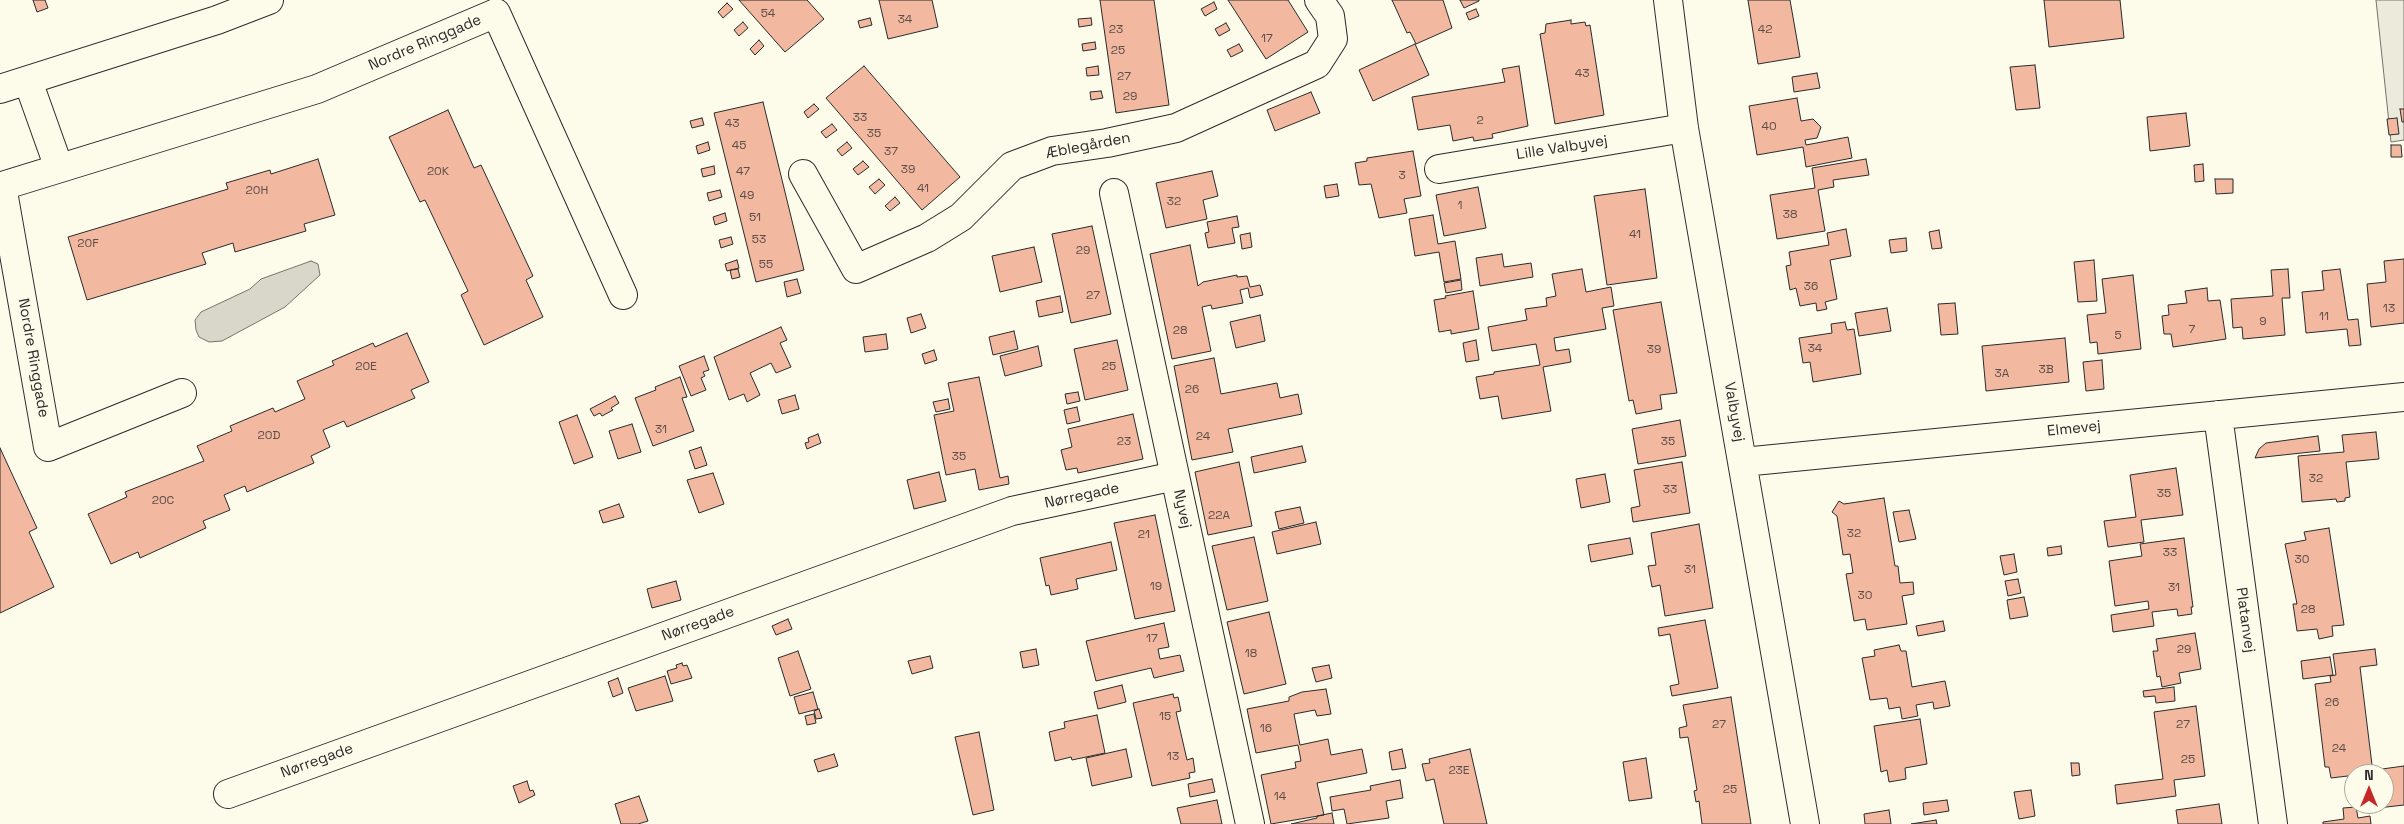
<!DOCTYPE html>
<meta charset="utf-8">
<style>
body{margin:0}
#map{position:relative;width:2404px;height:824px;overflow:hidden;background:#fdfbea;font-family:"Space Grotesk",sans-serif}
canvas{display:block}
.north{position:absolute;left:2344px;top:764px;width:50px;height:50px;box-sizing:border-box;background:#fdfbea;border:1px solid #a9a89e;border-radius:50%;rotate:0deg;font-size:14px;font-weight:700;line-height:20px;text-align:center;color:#2b2b2b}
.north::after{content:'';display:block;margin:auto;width:18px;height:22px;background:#c62828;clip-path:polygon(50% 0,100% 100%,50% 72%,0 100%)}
</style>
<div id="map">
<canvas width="2404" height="824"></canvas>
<div class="north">N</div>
</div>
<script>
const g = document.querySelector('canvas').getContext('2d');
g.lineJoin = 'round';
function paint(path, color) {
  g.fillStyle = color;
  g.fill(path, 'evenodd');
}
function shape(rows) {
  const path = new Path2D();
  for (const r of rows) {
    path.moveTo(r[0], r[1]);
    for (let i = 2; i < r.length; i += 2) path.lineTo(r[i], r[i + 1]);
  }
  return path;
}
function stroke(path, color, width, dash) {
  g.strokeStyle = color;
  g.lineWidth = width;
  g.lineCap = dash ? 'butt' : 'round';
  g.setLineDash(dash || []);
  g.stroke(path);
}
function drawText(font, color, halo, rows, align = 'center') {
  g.font = font + ' "Space Grotesk",sans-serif';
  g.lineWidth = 4;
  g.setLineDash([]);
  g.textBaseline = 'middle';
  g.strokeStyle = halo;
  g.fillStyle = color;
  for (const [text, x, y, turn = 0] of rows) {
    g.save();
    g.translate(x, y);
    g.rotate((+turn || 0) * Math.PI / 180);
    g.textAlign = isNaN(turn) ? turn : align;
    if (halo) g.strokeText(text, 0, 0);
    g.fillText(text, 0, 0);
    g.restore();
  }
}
const green = shape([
 [2376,0,2404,0,2404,140,2391,142,2376,0]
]);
paint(green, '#ecebdb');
stroke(green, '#74746e', 1);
const water = shape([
 [311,261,318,264,320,275,285,307,222,341,209,342,199,337,196,330,195,320,201,312,250,289,261,279,311,261]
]);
paint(water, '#d8d7c9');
stroke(water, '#74746e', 1);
const building = shape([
 [33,0,45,0,48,8,37,12,33,0],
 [739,0,807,0,824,19,785,52,739,0],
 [879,0,932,0,938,27,888,39,879,0],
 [1100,0,1154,0,1169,105,1116,113,1100,0],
 [1228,0,1288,0,1308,32,1266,59,1228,0],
 [1392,0,1443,0,1452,28,1416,44,1410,32,1407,33,1392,0],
 [1460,0,1479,0,1479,1,1464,8,1460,0],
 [1748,0,1790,0,1800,57,1758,64,1748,0],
 [2044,0,2120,0,2124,38,2049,47,2044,0],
 [1214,2,1217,9,1205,16,1201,9,1214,2],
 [727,3,733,9,723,18,718,12,727,3],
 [1476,9,1479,16,1469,20,1466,13,1476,9],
 [870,18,872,25,860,28,858,21,870,18],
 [1091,18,1092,25,1079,27,1078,19,1091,18],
 [1571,20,1571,24,1585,22,1586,26,1590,25,1604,115,1555,124,1540,34,1545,33,1546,24,1571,20],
 [743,22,748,28,739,36,734,30,743,22],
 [1226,23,1230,30,1219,36,1215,29,1226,23],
 [759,40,764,46,755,55,750,49,759,40],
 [1095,42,1096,49,1083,51,1082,44,1095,42],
 [1239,44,1243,51,1231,57,1227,50,1239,44],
 [1415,44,1429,75,1373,101,1359,70,1415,44],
 [2035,65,2040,108,2016,110,2010,67,2035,65],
 [864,66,960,177,922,210,826,98,864,66],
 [1098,66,1099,75,1087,76,1086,68,1098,66],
 [1519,66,1528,126,1492,134,1493,138,1474,141,1473,137,1453,141,1450,125,1418,130,1412,97,1505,82,1502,69,1519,66],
 [1817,73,1820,88,1794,92,1792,77,1817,73],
 [1101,91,1103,98,1091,100,1090,92,1101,91],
 [1311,92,1320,113,1275,131,1267,110,1311,92],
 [1797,98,1801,121,1813,119,1821,127,1817,138,1805,140,1806,145,1848,137,1852,158,1806,167,1803,147,1757,155,1749,106,1797,98],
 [763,102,804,270,756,282,714,113,763,102],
 [814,104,819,109,808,118,804,112,814,104],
 [2400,109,2404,109,2404,122,2402,122,2400,109],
 [448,110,474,168,481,165,533,276,526,280,543,317,484,345,461,295,468,291,425,200,420,202,389,137,448,110],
 [2186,113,2190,146,2150,151,2147,117,2186,113],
 [702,118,704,125,692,128,690,121,702,118],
 [2397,118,2399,134,2389,135,2387,119,2397,118],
 [832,124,837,130,826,138,821,132,832,124],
 [708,142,710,150,698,154,696,146,708,142],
 [847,142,852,148,842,156,837,150,847,142],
 [2391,145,2401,145,2402,157,2391,157,2391,145],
 [1413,151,1421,196,1404,199,1407,213,1379,218,1371,184,1359,185,1355,163,1367,161,1367,158,1413,151],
 [318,159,335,215,304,224,306,231,235,252,233,243,202,253,206,264,87,300,68,237,228,189,226,183,270,170,271,174,318,159],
 [1866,159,1869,175,1833,180,1834,187,1818,190,1825,231,1777,239,1770,195,1815,188,1812,168,1866,159],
 [863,161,869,167,858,175,853,169,863,161],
 [2203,164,2204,181,2195,182,2194,165,2203,164],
 [714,166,715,174,703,177,701,169,714,166],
 [1212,171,1218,196,1203,200,1207,219,1166,228,1156,183,1212,171],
 [879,179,885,185,875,194,869,187,879,179],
 [2215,179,2233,179,2233,193,2216,194,2215,179],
 [1337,184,1339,196,1326,198,1324,186,1337,184],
 [1478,187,1486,228,1444,236,1436,195,1478,187],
 [1645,189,1657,278,1607,285,1594,196,1645,189],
 [720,190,722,197,709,201,707,193,720,190],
 [895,197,900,203,890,211,885,206,895,197],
 [725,213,727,221,715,225,713,217,725,213],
 [1433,215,1438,244,1455,241,1461,279,1444,282,1439,252,1415,256,1409,219,1433,215],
 [1237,216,1239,227,1232,228,1235,243,1208,248,1205,233,1209,232,1207,222,1237,216],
 [1092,226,1111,314,1071,323,1052,234,1092,226],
 [1846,229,1851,256,1830,260,1837,299,1825,302,1827,309,1817,311,1816,303,1800,306,1796,288,1790,290,1786,266,1791,265,1789,252,1829,245,1827,233,1846,229],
 [1939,230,1942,248,1932,249,1929,232,1939,230],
 [1250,233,1252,247,1242,249,1240,235,1250,233],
 [731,237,733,244,721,248,719,240,731,237],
 [1906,238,1907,251,1891,253,1889,240,1906,238],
 [1190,245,1198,286,1203,282,1237,275,1237,277,1247,276,1250,287,1260,285,1263,295,1250,298,1248,288,1240,290,1243,303,1212,309,1211,305,1202,307,1211,351,1172,359,1150,254,1190,245],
 [1034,247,1042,282,1000,292,992,256,1034,247],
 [1502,254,1504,267,1531,263,1533,277,1480,286,1476,258,1502,254],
 [2404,259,2404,323,2371,327,2367,284,2386,282,2384,261,2404,259],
 [737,260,739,268,727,271,725,264,737,260],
 [2094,260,2097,301,2078,302,2074,262,2094,260],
 [738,269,740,277,732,279,730,270,738,269],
 [1582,269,1586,292,1611,287,1614,306,1602,308,1606,329,1554,338,1556,351,1569,349,1571,362,1543,367,1551,411,1502,419,1498,396,1480,399,1476,377,1494,374,1494,372,1540,365,1536,344,1492,351,1488,327,1527,320,1525,309,1547,306,1546,298,1556,296,1552,274,1582,269],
 [2288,269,2290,298,2282,298,2285,335,2243,339,2242,327,2233,328,2231,299,2273,296,2271,270,2288,269],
 [2340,269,2348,320,2358,319,2361,345,2349,346,2347,329,2306,333,2302,292,2324,290,2322,271,2340,269],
 [2133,275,2141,349,2098,354,2097,342,2090,343,2087,315,2106,313,2102,279,2133,275],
 [797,279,801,293,787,297,784,282,797,279],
 [1461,280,1462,290,1446,293,1444,283,1461,280],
 [2207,288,2208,301,2220,300,2226,339,2173,347,2171,334,2164,334,2162,316,2169,315,2168,305,2187,303,2185,291,2207,288],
 [1473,291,1479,329,1451,334,1451,330,1439,332,1434,300,1446,298,1445,296,1473,291],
 [1060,296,1063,312,1039,317,1036,301,1060,296],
 [1661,302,1677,393,1660,395,1662,409,1636,414,1633,400,1629,401,1613,310,1661,302],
 [1955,303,1958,334,1941,335,1938,304,1955,303],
 [1887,308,1891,331,1859,336,1855,313,1887,308],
 [921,314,926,328,911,333,907,318,921,314],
 [1260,315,1265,341,1236,348,1230,322,1260,315],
 [1845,322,1847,330,1854,329,1861,374,1813,382,1810,362,1803,363,1799,338,1832,333,1831,324,1845,322],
 [781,327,787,340,780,343,791,367,776,373,771,363,750,373,760,395,747,402,744,394,729,400,714,357,781,327],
 [1014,331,1018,349,993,355,989,337,1014,331],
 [407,333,429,382,411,390,415,398,347,427,344,421,323,430,330,447,311,456,314,463,247,492,245,486,224,495,230,510,203,521,206,528,140,558,138,552,111,564,88,514,127,497,125,492,204,461,197,446,232,431,230,426,273,408,275,412,305,399,297,381,334,365,332,361,373,343,375,347,407,333],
 [886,334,888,349,865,352,863,337,886,334],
 [2065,338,2069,382,1986,391,1982,346,2065,338],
 [1117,340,1128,390,1085,400,1074,349,1117,340],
 [1476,340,1479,360,1466,362,1463,343,1476,340],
 [1038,346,1042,366,1005,376,1000,356,1038,346],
 [934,350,937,360,925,364,922,354,934,350],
 [704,356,709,370,703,372,705,376,701,378,706,390,691,396,679,366,704,356],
 [1214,358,1221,394,1277,383,1280,398,1298,394,1302,414,1228,429,1233,452,1192,460,1174,366,1214,358],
 [2102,360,2104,389,2086,391,2083,362,2102,360],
 [680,377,687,397,682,398,694,431,653,446,635,398,656,390,655,387,680,377],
 [979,377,1000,478,1008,476,1009,484,979,490,975,469,946,475,934,415,954,411,948,383,979,377],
 [1078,392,1080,401,1067,404,1065,394,1078,392],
 [795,395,799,409,782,414,778,400,795,395],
 [615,396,619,403,611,408,613,410,602,416,600,413,594,416,590,409,615,396],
 [948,399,950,409,936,412,933,402,948,399],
 [1077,407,1080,421,1067,424,1064,410,1077,407],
 [1133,414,1143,459,1078,473,1077,468,1066,470,1061,450,1072,447,1068,429,1133,414],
 [577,415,593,457,574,464,559,422,577,415],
 [1680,420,1686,456,1638,464,1632,429,1680,420],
 [632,424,641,452,618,459,609,431,632,424],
 [2376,432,2379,459,2346,462,2350,497,2345,498,2345,501,2337,502,2336,499,2302,502,2298,456,2344,452,2342,435,2376,432],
 [818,434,821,443,807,449,805,443,809,442,808,438,818,434],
 [2318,436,2320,451,2255,458,2259,449,2266,443,2318,436],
 [1302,446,1306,462,1254,473,1251,457,1302,446],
 [701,447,707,465,695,469,689,451,701,447],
 [0,448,37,528,29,532,54,587,0,613,0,448],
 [1239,462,1252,526,1208,535,1195,472,1239,462],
 [1682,462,1690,513,1633,522,1631,508,1640,506,1634,470,1682,462],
 [2176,468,2183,515,2141,520,2144,542,2108,547,2104,521,2136,517,2130,475,2176,468],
 [939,472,946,501,914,509,907,480,939,472],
 [713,473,724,504,699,513,687,480,713,473],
 [1605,474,1610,502,1581,508,1576,479,1605,474],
 [1884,498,1895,566,1898,566,1900,583,1913,582,1914,594,1902,596,1907,624,1867,630,1865,619,1854,621,1846,574,1853,573,1850,554,1843,555,1837,516,1832,512,1839,501,1844,504,1884,498],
 [619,504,624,517,603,523,599,511,619,504],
 [1300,507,1304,523,1279,529,1275,512,1300,507],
 [1909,510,1916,539,1899,542,1893,512,1909,510],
 [1155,515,1175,611,1135,619,1114,523,1155,515],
 [1316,522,1321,544,1277,554,1272,532,1316,522],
 [1699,524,1713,608,1665,616,1660,585,1652,587,1648,566,1656,565,1651,533,1699,524],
 [2329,528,2344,625,2332,626,2333,636,2319,639,2317,629,2297,631,2293,604,2297,604,2285,544,2306,540,2304,532,2329,528],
 [1254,537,1268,601,1227,610,1212,546,1254,537],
 [1630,538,1633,554,1591,562,1588,545,1630,538],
 [2184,538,2193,607,2191,607,2192,614,2178,616,2177,609,2152,612,2154,626,2113,632,2111,615,2149,609,2148,601,2115,606,2109,561,2142,556,2140,544,2184,538],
 [1111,542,1117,570,1076,579,1078,589,1051,595,1049,585,1046,586,1040,558,1111,542],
 [2061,546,2062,554,2048,556,2047,548,2061,546],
 [2014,554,2017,572,2004,575,2000,556,2014,554],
 [2018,579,2021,593,2008,596,2005,581,2018,579],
 [676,581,681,600,652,608,647,589,676,581],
 [2024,597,2028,616,2010,619,2007,600,2024,597],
 [1269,612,1286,684,1244,694,1227,622,1269,612],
 [788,619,792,629,776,635,772,626,788,619],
 [1705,620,1718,688,1672,696,1670,686,1679,684,1670,634,1659,636,1658,628,1705,620],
 [1943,621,1945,631,1918,636,1916,626,1943,621],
 [1164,623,1169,647,1158,649,1160,659,1180,655,1184,671,1154,678,1151,668,1096,681,1086,641,1164,623],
 [2195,633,2201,669,2179,673,2181,683,2162,687,2160,676,2157,677,2153,651,2158,651,2156,639,2195,633],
 [1899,645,1901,651,1906,651,1912,687,1945,681,1950,706,1934,709,1933,702,1916,705,1918,716,1902,719,1900,707,1889,709,1887,698,1870,700,1862,658,1875,656,1874,650,1899,645],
 [1036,649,1039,665,1023,668,1020,652,1036,649],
 [2375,649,2377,665,2360,667,2373,773,2331,778,2329,767,2325,767,2315,684,2331,682,2330,676,2336,675,2333,654,2375,649],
 [798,651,811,689,790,696,778,658,798,651],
 [930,656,933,668,912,674,908,661,930,656],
 [2330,657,2333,675,2303,679,2301,661,2330,657],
 [682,663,683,666,687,665,692,678,671,684,667,671,677,668,676,665,682,663],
 [1329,665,1332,678,1316,682,1312,668,1329,665],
 [665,676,673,701,636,711,628,688,665,676],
 [618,678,623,693,613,697,608,682,618,678],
 [1122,685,1126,702,1098,709,1094,692,1122,685],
 [2174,687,2175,701,2156,703,2155,696,2144,697,2143,691,2174,687],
 [1326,689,1331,714,1317,716,1315,710,1294,714,1300,745,1328,739,1331,755,1362,749,1367,773,1317,783,1324,815,1271,824,1261,775,1296,768,1295,762,1301,761,1298,745,1256,753,1247,709,1289,701,1289,697,1302,692,1326,689],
 [813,692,818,709,799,714,794,697,813,692],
 [1173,694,1174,698,1178,697,1181,711,1176,712,1187,760,1193,758,1195,772,1189,773,1190,778,1152,786,1133,703,1173,694],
 [1731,697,1751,824,1702,824,1699,801,1696,802,1694,791,1697,790,1688,737,1680,738,1679,728,1687,726,1683,705,1731,697],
 [2196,706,2205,776,2174,780,2176,796,2117,804,2115,785,2163,779,2154,712,2196,706],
 [819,709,822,718,816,719,814,711,819,709],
 [814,714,816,723,807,725,805,716,814,714],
 [1097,715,1105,753,1072,760,1071,757,1055,761,1049,732,1065,728,1064,722,1097,715],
 [1920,719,1927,764,1905,768,1906,779,1889,782,1887,770,1881,772,1874,726,1920,719],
 [979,732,994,810,973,815,955,737,979,732],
 [1126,749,1132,777,1092,786,1086,758,1126,749],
 [1402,749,1406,768,1392,770,1389,752,1402,749],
 [1470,749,1487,824,1444,824,1434,779,1426,781,1422,764,1430,763,1429,759,1470,749],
 [834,754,838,766,818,772,814,760,834,754],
 [1646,758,1652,798,1629,801,1623,762,1646,758],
 [2071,763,2079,763,2080,775,2072,776,2071,763],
 [2404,766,2404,805,2360,810,2360,804,2384,804,2382,769,2404,766],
 [1212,779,1215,792,1190,797,1188,784,1212,779],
 [1400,780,1403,798,1386,801,1389,818,1347,824,1344,809,1332,811,1330,797,1371,790,1370,786,1400,780],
 [527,781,530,791,533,790,535,795,519,803,513,786,527,781],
 [2031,790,2035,816,2019,819,2014,792,2031,790],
 [639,796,648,821,638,824,621,824,615,804,639,796],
 [1217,800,1222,824,1181,824,1177,808,1217,800],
 [1947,800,1949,811,1924,815,1923,803,1947,800],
 [2219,804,2222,824,2178,824,2176,810,2219,804],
 [2356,807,2358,818,2370,816,2371,824,2323,824,2323,822,2344,819,2343,808,2356,807],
 [1889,810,1891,824,1865,824,1864,814,1889,810],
 [1332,813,1334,824,1291,824,1317,818,1317,816,1332,813],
 [1936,820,1937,824,1911,824,1936,820]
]);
paint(building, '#f2b8a0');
stroke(building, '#2b2b2b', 1);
const minor = shape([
 [1668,0,1684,128,1805,824],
 [28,81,59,168],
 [0,89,217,20,269,0],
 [1439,169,1684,128],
 [803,174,856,269,927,238,961,217,1012,166,1052,151,1107,143,1176,128,1317,64,1333,39,1330,16,1319,0],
 [1114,193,1250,824],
 [182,393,48,447,2,186,317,89,496,13,623,295],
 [2218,415,2273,824],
 [1743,462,2404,397],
 [228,794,1012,511,1175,476]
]);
stroke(minor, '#2b2b2b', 30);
stroke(minor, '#fdfbea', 28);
drawText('12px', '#5d4e48', null, [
 ["54",768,14],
 ["34",905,20],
 ["23",1116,30],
 ["42",1765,30],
 ["17",1267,39],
 ["25",1118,51],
 ["43",1582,74],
 ["27",1124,77],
 ["29",1130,97],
 ["33",860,118],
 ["2",1480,121],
 ["43",732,124],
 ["40",1769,127],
 ["35",874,134],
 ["45",739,146],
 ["37",891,152],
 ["39",908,170],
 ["20K",438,172],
 ["47",743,172],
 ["3",1402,176],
 ["41",923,189],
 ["20H",257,191],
 ["49",747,196],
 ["32",1174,202],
 ["1",1460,206],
 ["38",1790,215],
 ["51",755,218],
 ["41",1635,235],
 ["53",759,240],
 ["20F",88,244],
 ["29",1083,251],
 ["55",766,265],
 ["36",1811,287],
 ["27",1093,296],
 ["13",2389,309],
 ["11",2324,317],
 ["9",2263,322],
 ["7",2192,330],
 ["28",1180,331],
 ["5",2118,336],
 ["34",1815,349],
 ["39",1654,350],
 ["20E",366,367],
 ["25",1109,367],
 ["3B",2046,370],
 ["3A",2002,374],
 ["26",1192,390],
 ["31",661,430],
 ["20D",269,436],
 ["24",1203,437],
 ["23",1124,442],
 ["35",1668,442],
 ["35",959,457],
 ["32",2316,479],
 ["33",1670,490],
 ["35",2164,494],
 ["20C",163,501],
 ["22A",1219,516],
 ["32",1854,534],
 ["21",1144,535],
 ["33",2170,553],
 ["30",2302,560],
 ["31",1690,570],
 ["19",1156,587],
 ["31",2174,588],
 ["30",1865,596],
 ["28",2308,610],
 ["17",1152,639],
 ["29",2184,650],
 ["18",1251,654],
 ["26",2332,703],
 ["15",1165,717],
 ["27",1719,725],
 ["27",2183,725],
 ["16",1266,729],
 ["24",2339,749],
 ["13",1173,757],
 ["25",2188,760],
 ["23E",1459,771],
 ["25",1730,790],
 ["14",1280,797]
]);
drawText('15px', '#2b2b2b', '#fdfbea', [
 ["Nordre Ringgade",425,43,-23],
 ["Æblegården",1088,146,-11],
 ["Lille Valbyvej",1562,148,-9],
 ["Nordre Ringgade",33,358,80],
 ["Valbyvej",1734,412,80],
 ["Elmevej",2074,429,-6],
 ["Nørregade",1082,496,-12],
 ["Nyvej",1182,509,78],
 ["Platanvej",2245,620,82],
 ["Nørregade",698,624,-20],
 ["Nørregade",317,761,-20]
]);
</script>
